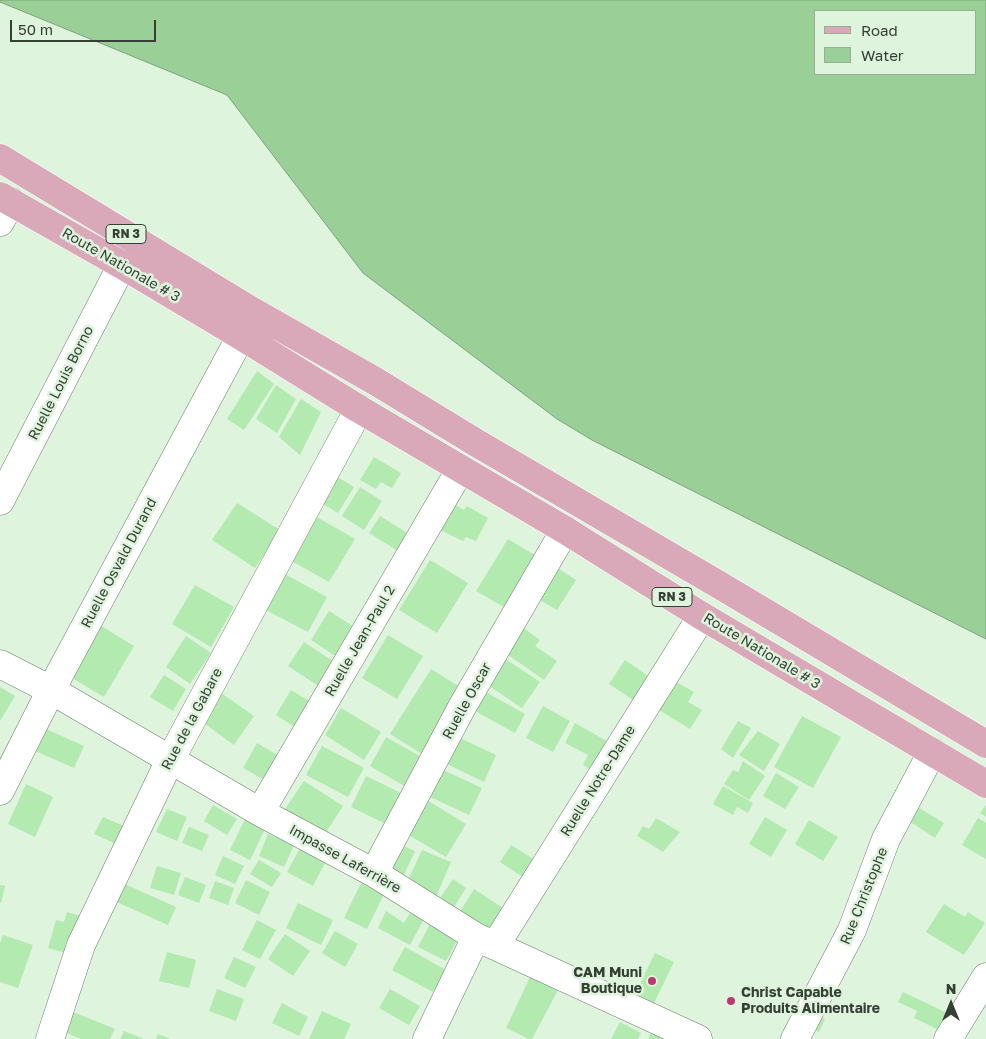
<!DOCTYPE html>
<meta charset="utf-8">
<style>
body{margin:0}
#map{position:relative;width:986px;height:1039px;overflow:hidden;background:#def4dc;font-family:"Golos Text",sans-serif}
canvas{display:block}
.legend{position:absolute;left:814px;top:10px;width:162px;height:65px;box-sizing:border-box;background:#def4dc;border:1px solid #9bac99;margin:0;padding:6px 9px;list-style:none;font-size:15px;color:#363f35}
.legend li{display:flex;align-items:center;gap:10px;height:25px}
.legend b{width:25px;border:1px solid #9bac99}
.north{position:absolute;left:926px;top:979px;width:50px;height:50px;-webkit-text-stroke:4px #def4dc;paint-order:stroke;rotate:0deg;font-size:14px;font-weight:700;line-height:20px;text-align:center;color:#363f35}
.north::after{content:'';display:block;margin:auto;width:18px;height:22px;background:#363f35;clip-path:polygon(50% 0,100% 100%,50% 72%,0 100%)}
.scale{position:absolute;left:10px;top:20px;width:146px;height:22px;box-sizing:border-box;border:2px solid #363f35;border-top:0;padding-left:6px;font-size:15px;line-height:18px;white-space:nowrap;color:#363f35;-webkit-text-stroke:4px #def4dc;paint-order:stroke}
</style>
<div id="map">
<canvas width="986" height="1039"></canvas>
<ul class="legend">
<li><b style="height:6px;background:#d9a8b9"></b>Road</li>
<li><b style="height:14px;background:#9ad098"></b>Water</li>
</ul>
<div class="north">N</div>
<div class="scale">50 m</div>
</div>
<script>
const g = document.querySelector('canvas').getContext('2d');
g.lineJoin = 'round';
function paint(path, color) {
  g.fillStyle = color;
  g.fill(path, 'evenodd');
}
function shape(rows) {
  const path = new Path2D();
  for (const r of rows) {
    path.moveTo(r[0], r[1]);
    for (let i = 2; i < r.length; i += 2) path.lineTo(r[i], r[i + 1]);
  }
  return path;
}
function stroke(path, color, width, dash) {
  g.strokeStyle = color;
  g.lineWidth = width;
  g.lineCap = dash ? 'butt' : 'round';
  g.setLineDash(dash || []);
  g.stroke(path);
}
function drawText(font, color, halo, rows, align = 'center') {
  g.font = font + ' "Golos Text",sans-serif';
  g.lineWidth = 5;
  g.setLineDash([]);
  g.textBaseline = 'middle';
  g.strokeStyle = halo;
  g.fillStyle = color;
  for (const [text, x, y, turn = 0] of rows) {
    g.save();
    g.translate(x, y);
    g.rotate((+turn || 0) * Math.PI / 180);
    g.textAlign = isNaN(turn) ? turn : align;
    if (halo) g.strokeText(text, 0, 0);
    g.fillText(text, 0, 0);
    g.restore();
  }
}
const water = shape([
 [0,0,986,0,986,639,592,440,557,419,363,273,227,95,0,2,0,0],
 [815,11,975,11,975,74,815,74,815,11]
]);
paint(water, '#9ad098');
stroke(water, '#7ca47a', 1);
paint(shape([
 [257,371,274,384,244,430,227,419],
 [276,385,296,399,277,433,256,419],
 [301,399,321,412,300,455,279,437],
 [374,457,401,473,392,488,381,482,376,489,360,480],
 [334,475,354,487,338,513,318,501],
 [360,487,382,501,364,530,342,516],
 [237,503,280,530,255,568,212,540],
 [454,504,464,510,467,506,488,518,476,541,466,537,463,541,440,530],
 [315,516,355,539,329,582,290,560],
 [380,516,417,539,406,556,369,533],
 [508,539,538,557,507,609,476,591],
 [430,560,468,583,437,633,399,610],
 [559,569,576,580,557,610,540,600],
 [281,572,327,597,308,632,262,608],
 [195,585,234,607,211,647,172,624],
 [329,611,359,630,340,659,311,640],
 [98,624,134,646,104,697,67,675],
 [522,627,540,640,535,646,557,661,544,680,504,652],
 [388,635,423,656,397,699,362,678],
 [186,636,211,653,190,684,166,667],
 [304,642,336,663,320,687,288,666],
 [504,658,540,682,522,708,486,684],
 [625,660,654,680,638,703,609,684],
 [431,669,463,689,422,754,390,734],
 [164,675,186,689,173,711,150,697],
 [676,682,694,692,688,702,702,710,690,729,659,710],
 [0,687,15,696,0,721],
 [291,690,317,706,301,731,276,715],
 [486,692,525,714,515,733,475,711],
 [221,693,254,716,234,745,201,721],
 [543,706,570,721,553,752,526,738],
 [341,708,381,732,364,760,325,735],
 [802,716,841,737,813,788,774,767],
 [738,721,751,728,733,758,721,749],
 [575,723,617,747,602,776,583,765,588,755,565,743],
 [44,728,84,746,74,768,33,750],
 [758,731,780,744,764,771,739,755],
 [386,737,423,758,406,787,370,766],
 [458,737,496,755,484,782,445,763],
 [257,743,284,759,270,783,243,768],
 [322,746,364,768,348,797,306,775],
 [743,761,765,776,749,800,724,784,733,770,738,772],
 [441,769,482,788,469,815,428,796],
 [776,773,799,787,785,809,763,796],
 [366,776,401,793,386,824,351,807],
 [304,781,343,806,321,840,281,815],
 [26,784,53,797,35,837,8,824],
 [723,786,753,803,748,813,737,807,733,815,713,804],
 [427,800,466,824,446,857,407,834],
 [213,805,237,819,227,835,204,821],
 [986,805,986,817,980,813],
 [916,806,944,823,935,838,906,819],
 [167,809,187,817,177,841,156,832],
 [103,817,124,826,116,844,94,834],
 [765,817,787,830,771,857,749,844],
 [656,818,680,832,663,852,637,836,643,826,649,829],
 [978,818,986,823,986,859,962,845],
 [245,819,265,829,250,860,230,850],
 [809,820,838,837,823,861,795,844],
 [189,827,209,835,202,851,182,843],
 [268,834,294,845,284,867,259,856],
 [399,844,415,851,401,881,385,874],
 [511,845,543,865,532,883,500,862],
 [300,848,326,861,313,886,287,872],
 [422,850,451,862,436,897,406,885],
 [223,856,244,866,235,884,215,875],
 [259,860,281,873,272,887,250,874],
 [157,866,181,873,174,895,150,888],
 [185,877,206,885,199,903,178,895],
 [453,879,466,888,452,910,438,901],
 [246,880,270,892,259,915,235,903],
 [118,881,176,907,168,925,110,899],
 [215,881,234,888,228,905,209,898],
 [361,883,384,894,367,929,344,918],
 [0,885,5,886,1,903,0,903],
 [474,889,503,908,487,934,458,915],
 [298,903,333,920,321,945,286,928],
 [944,904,965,917,968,912,985,923,964,955,926,932],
 [386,911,404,923,410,913,424,919,410,945,378,928],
 [67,912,83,917,72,955,48,948,56,920,64,922],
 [257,920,276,930,260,959,242,950],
 [431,922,459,937,446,961,418,947],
 [335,931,358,944,345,967,322,953],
 [285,934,310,951,293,976,268,959],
 [3,935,33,945,18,988,0,982,0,943],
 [405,947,446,970,433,992,392,970],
 [167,952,196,960,189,988,159,981],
 [655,953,674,962,654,1003,635,994],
 [234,957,256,967,245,988,224,978],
 [530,977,558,990,532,1039,529,1039,506,1028],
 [217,989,244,999,236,1021,209,1011],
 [390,989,420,1006,409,1025,379,1008],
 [903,992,947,1013,939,1030,914,1018,917,1011,898,1002],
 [282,1003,308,1017,299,1036,272,1023],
 [322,1011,351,1024,344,1039,309,1039],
 [73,1012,115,1029,110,1039,81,1039,67,1033],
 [820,1017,825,1019,819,1032,808,1027],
 [620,1022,641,1033,638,1039,611,1039],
 [124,1031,144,1039,120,1039],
 [652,1031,667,1039,648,1039],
 [158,1034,171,1039,156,1039]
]), '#b2eab0');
const minor = shape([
 [0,222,11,202],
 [0,501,122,265],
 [0,664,51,690,260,812,374,873,476,937,698,1039],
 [0,791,51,690,241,336],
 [260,812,460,470],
 [374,873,462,707,565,530],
 [495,946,702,616],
 [50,1039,81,945,170,760,359,409],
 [427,1039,476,937],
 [795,1039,852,930,886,839,932,752],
 [948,1039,986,977]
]);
const major = shape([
 [0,158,252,311,375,381,475,442,721,586,986,744],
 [0,196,122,265,241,336,359,409,565,530,702,616,986,784]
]);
stroke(minor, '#6a7e69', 29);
stroke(major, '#fff', 29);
stroke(minor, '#fff', 28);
stroke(major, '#d9a8b9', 28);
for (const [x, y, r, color] of [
 [652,981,5,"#bf3672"],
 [731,1001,5,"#bf3672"]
]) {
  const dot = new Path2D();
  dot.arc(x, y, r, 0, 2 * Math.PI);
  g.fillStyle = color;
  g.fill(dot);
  stroke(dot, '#def4dc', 2);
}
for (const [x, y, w] of [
 [126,234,40],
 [672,597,40]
]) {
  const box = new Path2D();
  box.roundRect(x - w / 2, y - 9.5, w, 19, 4);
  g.fillStyle = '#def4dc';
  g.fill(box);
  stroke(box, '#363f35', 1);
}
drawText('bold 12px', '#363f35', null, [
 ["RN 3",126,234],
 ["RN 3",672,597]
]);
drawText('14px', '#363f35', '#def4dc', [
 ["Route Nationale # 3",121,265,30],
 ["Ruelle Louis Borno",61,383,-63],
 ["Ruelle Osvald Durand",119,563,-62],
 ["Ruelle Jean-Paul 2",360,641,-60],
 ["Route Nationale # 3",762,651,31],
 ["Ruelle Oscar",467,701,-61],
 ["Rue de la Gabare",192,719,-62],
 ["Ruelle Notre-Dame",598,781,-58],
 ["Impasse Laferrière",345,859,29],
 ["Rue Christophe",864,896,-68]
]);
drawText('bold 14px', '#363f35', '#def4dc', [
 ["CAM Muni",642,973],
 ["Boutique",642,989],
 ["Christ Capable",741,993,"left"],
 ["Produits Alimentaire",741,1009,"left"]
], 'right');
</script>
